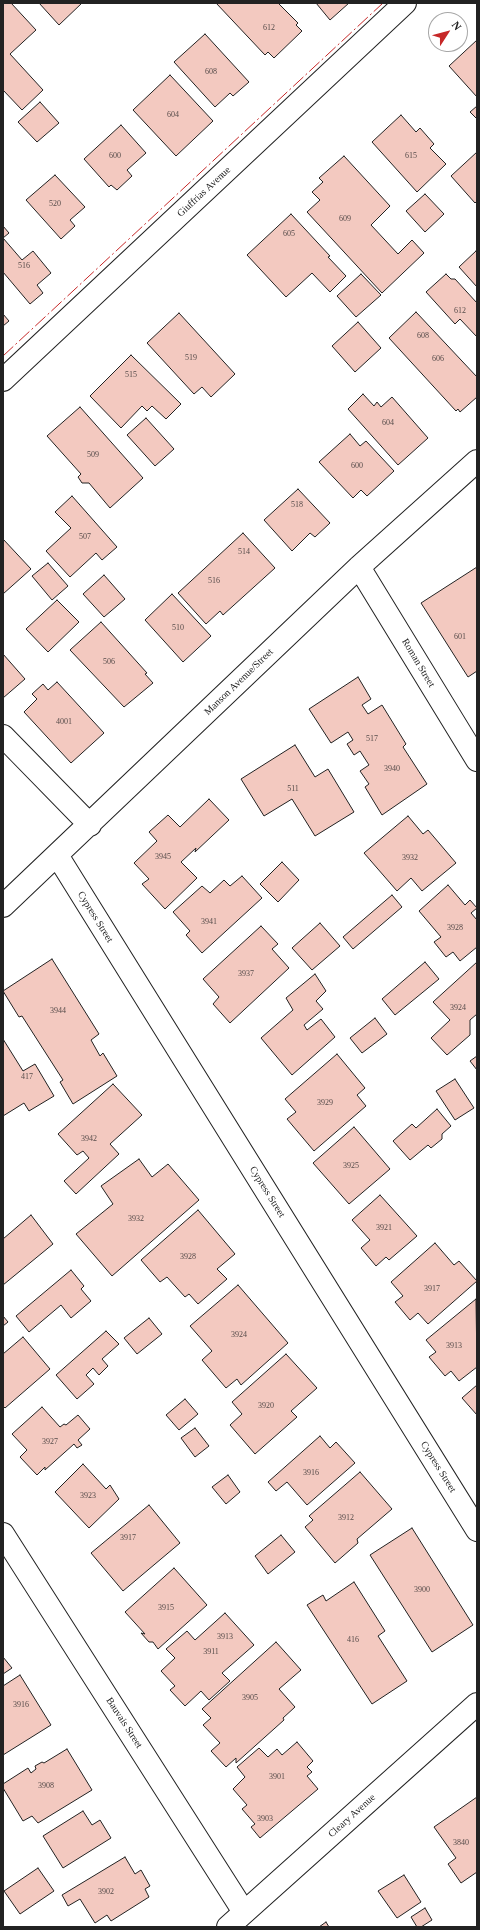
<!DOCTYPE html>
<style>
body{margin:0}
#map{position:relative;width:480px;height:1930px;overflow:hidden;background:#fff;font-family:"Times New Roman",serif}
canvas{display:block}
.frame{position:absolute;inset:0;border:4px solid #222;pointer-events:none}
.north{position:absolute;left:428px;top:12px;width:40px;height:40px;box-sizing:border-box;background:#fff;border:1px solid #a7a7a7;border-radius:50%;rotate:54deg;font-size:11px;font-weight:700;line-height:16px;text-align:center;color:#222}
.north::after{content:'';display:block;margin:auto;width:14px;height:18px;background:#c62828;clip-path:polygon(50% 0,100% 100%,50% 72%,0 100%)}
</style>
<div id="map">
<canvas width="480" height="1930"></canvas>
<div class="frame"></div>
<div class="north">N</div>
</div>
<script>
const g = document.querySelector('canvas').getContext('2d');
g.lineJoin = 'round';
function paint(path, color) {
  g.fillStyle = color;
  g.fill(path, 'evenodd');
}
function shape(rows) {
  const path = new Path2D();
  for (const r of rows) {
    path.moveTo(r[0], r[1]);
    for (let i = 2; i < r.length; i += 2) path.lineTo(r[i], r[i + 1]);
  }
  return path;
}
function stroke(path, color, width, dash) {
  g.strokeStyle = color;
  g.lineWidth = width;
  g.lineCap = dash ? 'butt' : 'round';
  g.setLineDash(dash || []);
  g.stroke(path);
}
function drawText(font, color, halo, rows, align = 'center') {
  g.font = font + ' "Times New Roman",serif';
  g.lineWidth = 3;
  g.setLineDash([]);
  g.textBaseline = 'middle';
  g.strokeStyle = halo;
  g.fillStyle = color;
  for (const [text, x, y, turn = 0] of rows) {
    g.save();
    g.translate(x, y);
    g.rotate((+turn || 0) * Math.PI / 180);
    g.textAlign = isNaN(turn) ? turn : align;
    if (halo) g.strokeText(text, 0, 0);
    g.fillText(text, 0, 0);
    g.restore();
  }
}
const building = shape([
 [3,3,11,3,36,30,10,54,43,90,22,110,3,90,3,3],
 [39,3,82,3,59,25,39,3],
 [216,3,278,3,298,23,296,25,302,31,274,58,268,52,265,55,216,3],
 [316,3,349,3,330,20,316,3],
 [205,34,249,82,233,96,230,93,215,107,174,62,205,34],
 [477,40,477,97,449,66,477,40],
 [170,75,213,121,176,156,133,110,170,75],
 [40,102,59,123,37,142,18,122,40,102],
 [477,106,477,119,470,112,477,106],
 [401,115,416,132,420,128,434,144,430,148,446,164,417,192,372,142,401,115],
 [121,125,146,153,127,170,132,176,117,190,111,185,109,187,84,159,121,125],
 [477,152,477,201,475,203,451,176,477,152],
 [344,156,390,206,371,225,398,254,412,240,424,253,382,293,307,212,320,200,312,192,323,182,319,178,344,156],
 [55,175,85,207,70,220,75,226,61,239,26,200,55,175],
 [425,194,444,214,425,232,406,211,425,194],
 [291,214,330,256,328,257,346,276,330,292,312,273,286,297,247,255,291,214],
 [3,226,9,233,3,238,3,226],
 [3,238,22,260,33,251,51,273,37,285,43,293,30,304,3,272,3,238],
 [476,251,477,252,477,287,459,267,476,251],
 [361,274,381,295,356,317,337,296,361,274],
 [446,274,451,279,455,279,477,303,477,337,460,319,455,324,426,292,446,274],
 [416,312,477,377,477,397,460,412,458,409,456,411,389,338,416,312],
 [179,313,235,374,211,397,202,387,194,394,147,343,179,313],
 [3,314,9,321,3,326,3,314],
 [358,322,381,348,355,372,332,346,358,322],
 [131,355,181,404,166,419,152,406,147,411,142,406,121,428,90,396,131,355],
 [363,394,374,406,377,402,381,407,392,397,428,438,398,465,348,409,363,394],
 [80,407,143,478,110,508,89,483,82,483,78,477,81,474,47,436,80,407],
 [146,418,174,449,155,466,127,435,146,418],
 [350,434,360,446,366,441,394,471,367,496,361,490,353,498,319,462,350,434],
 [298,489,330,523,315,537,310,533,292,551,264,520,298,489],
 [72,496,117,547,102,560,96,553,70,577,46,551,71,528,55,512,72,496],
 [243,533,275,568,223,615,220,611,206,624,178,593,243,533],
 [3,539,31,569,3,594,3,539],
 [48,563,68,586,52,600,32,576,48,563],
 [477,567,477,671,468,677,421,603,477,567],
 [104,575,125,599,104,617,83,594,104,575],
 [172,594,211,636,183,662,145,620,172,594],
 [57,600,79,622,48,652,26,629,57,600],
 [101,622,147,673,145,674,153,683,124,707,70,650,101,622],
 [3,654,25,679,3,698,3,654],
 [358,677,371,699,362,705,368,714,382,705,406,744,403,747,427,784,382,815,365,787,369,784,360,771,369,765,360,751,354,755,347,744,353,740,348,732,331,743,309,709,358,677],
 [57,682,104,733,71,763,24,712,37,699,32,694,43,684,48,690,57,682],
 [295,745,315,777,328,769,354,812,315,836,292,799,264,816,241,779,295,745],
 [209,799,229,820,195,852,196,848,181,862,197,878,165,909,142,884,149,879,134,863,157,841,149,832,168,815,180,827,209,799],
 [408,816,423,834,428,830,456,863,422,891,411,878,397,891,364,853,408,816],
 [282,862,299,880,278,902,260,884,282,862],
 [242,876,262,898,202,953,186,935,190,931,173,912,202,886,210,893,224,880,230,886,242,876],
 [448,885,465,905,470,900,477,908,471,913,477,920,477,947,460,961,453,952,446,957,434,942,441,937,419,911,448,885],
 [392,895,402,907,353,949,343,937,392,895],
 [320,923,340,946,312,970,292,948,320,923],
 [261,926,278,944,272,949,289,968,230,1023,213,1004,219,997,203,979,261,926],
 [52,959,99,1034,91,1040,100,1056,103,1053,117,1076,73,1104,60,1082,63,1080,22,1016,19,1017,3,991,52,959],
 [425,962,439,979,395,1015,382,999,425,962],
 [477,962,477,1014,470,1020,470,1035,447,1055,431,1038,450,1020,433,1002,477,962],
 [315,974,326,991,316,1001,323,1009,304,1025,307,1030,321,1019,335,1037,292,1075,261,1038,293,1010,286,998,315,974],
 [375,1018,387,1034,362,1053,350,1038,375,1018],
 [3,1039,23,1071,35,1064,54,1096,29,1111,24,1103,3,1116,3,1039],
 [337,1054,365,1088,357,1095,366,1106,314,1151,287,1119,296,1112,285,1099,337,1054],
 [477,1056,477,1070,470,1061,477,1056],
 [455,1079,474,1108,455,1120,436,1091,455,1079],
 [113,1084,142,1115,110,1144,119,1154,76,1194,64,1181,89,1158,83,1151,77,1155,58,1134,113,1084],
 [437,1109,451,1126,442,1134,442,1139,431,1148,428,1145,410,1160,393,1141,412,1124,416,1128,437,1109],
 [354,1127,390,1169,349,1204,313,1163,354,1127],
 [139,1159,152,1177,168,1164,199,1200,112,1276,76,1234,113,1204,101,1186,139,1159],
 [380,1195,417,1236,389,1260,386,1257,376,1266,361,1248,370,1240,352,1220,380,1195],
 [198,1210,235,1254,217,1269,227,1279,198,1304,189,1294,185,1297,167,1277,160,1282,141,1260,198,1210],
 [31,1215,53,1244,3,1285,3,1239,31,1215],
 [435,1243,454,1265,459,1261,477,1281,428,1324,418,1313,410,1320,395,1302,403,1296,391,1282,435,1243],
 [71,1270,84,1286,81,1289,91,1301,71,1318,61,1305,29,1332,16,1316,71,1270],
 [238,1285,288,1343,241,1385,237,1379,226,1388,202,1360,212,1351,190,1326,238,1285],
 [476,1299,477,1367,459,1381,451,1371,445,1376,429,1357,436,1352,426,1340,476,1299],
 [3,1316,8,1322,3,1326,3,1316],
 [149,1318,162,1334,137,1354,124,1338,149,1318],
 [106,1331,119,1344,102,1359,108,1366,99,1375,93,1368,86,1375,94,1384,77,1399,56,1375,106,1331],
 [23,1337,50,1369,5,1408,3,1406,3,1354,23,1337],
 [286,1354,317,1388,291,1411,297,1417,255,1454,230,1425,242,1414,232,1402,286,1354],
 [477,1385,477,1415,462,1398,477,1385],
 [185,1399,198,1414,179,1430,166,1415,185,1399],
 [42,1407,60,1427,64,1424,66,1425,78,1415,90,1429,78,1440,82,1445,77,1448,74,1444,45,1470,45,1467,37,1475,20,1457,27,1450,12,1434,42,1407],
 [195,1428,209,1446,195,1457,181,1438,195,1428],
 [320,1436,330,1448,336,1442,355,1463,307,1505,287,1482,276,1491,268,1482,320,1436],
 [83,1464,106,1489,110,1485,119,1499,89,1528,55,1492,83,1464],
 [360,1472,392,1509,357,1539,358,1543,335,1563,305,1527,313,1520,309,1516,360,1472],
 [228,1475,240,1492,226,1504,212,1487,228,1475],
 [149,1505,180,1543,123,1591,91,1553,149,1505],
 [412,1528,473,1625,432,1652,370,1555,412,1528],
 [281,1535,295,1552,268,1574,255,1556,281,1535],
 [174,1568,207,1605,158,1649,153,1642,149,1642,141,1633,145,1634,125,1612,174,1568],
 [354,1582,385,1631,378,1636,407,1681,372,1704,307,1605,323,1595,326,1601,354,1582],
 [225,1613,254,1645,222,1673,230,1681,209,1700,201,1691,185,1706,170,1690,175,1686,161,1671,175,1658,166,1649,187,1631,195,1640,225,1613],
 [276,1642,301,1670,279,1689,295,1707,283,1718,284,1720,236,1763,236,1758,226,1767,211,1751,220,1743,203,1725,211,1718,202,1709,276,1642],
 [3,1657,12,1668,3,1674,3,1657],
 [20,1675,51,1725,3,1755,3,1686,20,1675],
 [297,1742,313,1761,307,1767,312,1772,307,1776,318,1789,260,1838,251,1827,255,1824,242,1809,247,1805,233,1789,245,1777,237,1767,259,1748,268,1757,277,1749,282,1755,297,1742],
 [67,1749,92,1790,38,1823,32,1816,23,1821,3,1788,3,1784,28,1768,31,1773,36,1769,35,1766,42,1762,44,1763,67,1749],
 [477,1797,477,1872,461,1883,448,1864,456,1858,434,1827,477,1797],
 [83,1811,92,1825,100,1820,111,1838,63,1868,43,1836,83,1811],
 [125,1857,135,1874,141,1870,150,1886,145,1889,149,1897,111,1921,107,1915,95,1923,80,1899,68,1906,62,1895,125,1857],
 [38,1868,54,1891,20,1914,4,1891,38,1868],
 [404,1875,421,1902,397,1918,378,1891,404,1875],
 [425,1908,432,1920,421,1927,417,1927,411,1917,425,1908],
 [326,1922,329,1927,319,1927,326,1922]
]);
paint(building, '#f3c9c0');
stroke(building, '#222', 1);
const street = shape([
 [3,380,405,3],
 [359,567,477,760],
 [3,736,90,825],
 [57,855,477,1530],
 [3,906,359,567,477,461],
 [3,1534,244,1912]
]);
const secondary = shape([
 [228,1927,477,1704]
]);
stroke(street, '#222', 24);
stroke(secondary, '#222', 24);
stroke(street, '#fff', 22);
stroke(secondary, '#fff', 22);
stroke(shape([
 [3,356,383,3]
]), '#c62828', 1, [14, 3, 2, 3]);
drawText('8px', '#564c4a', null, [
 ["612",269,28],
 ["608",211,72],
 ["604",173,115],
 ["600",115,156],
 ["615",411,156],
 ["520",55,204],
 ["609",345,219],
 ["605",289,234],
 ["516",24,266],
 ["612",460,311],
 ["608",423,336],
 ["519",191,358],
 ["606",438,359],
 ["515",131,375],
 ["604",388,423],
 ["509",93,455],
 ["600",357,466],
 ["518",297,505],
 ["507",85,537],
 ["514",244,552],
 ["516",214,581],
 ["510",178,628],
 ["601",460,637],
 ["506",109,662],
 ["4001",64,722],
 ["517",372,739],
 ["3940",392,769],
 ["511",293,789],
 ["3945",163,857],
 ["3932",410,858],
 ["3941",209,922],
 ["3928",455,928],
 ["3937",246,974],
 ["3924",458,1008],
 ["3944",58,1011],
 ["417",27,1077],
 ["3929",325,1103],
 ["3942",89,1139],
 ["3925",351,1166],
 ["3932",136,1219],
 ["3921",384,1228],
 ["3928",188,1257],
 ["3917",432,1289],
 ["3924",239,1335],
 ["3913",454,1346],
 ["3920",266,1406],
 ["3927",50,1442],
 ["3916",311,1473],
 ["3923",88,1496],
 ["3912",346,1518],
 ["3917",128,1538],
 ["3900",422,1590],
 ["3915",166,1608],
 ["3913",225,1637],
 ["416",353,1640],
 ["3911",211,1652],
 ["3905",250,1698],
 ["3916",21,1705],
 ["3901",277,1777],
 ["3908",46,1786],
 ["3903",265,1819],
 ["3840",461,1843],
 ["3902",106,1892]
]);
drawText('10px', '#222', '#fff', [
 ["Giuffrias Avenue",204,192,-43],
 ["Roman Street",418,663,59],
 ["Manson Avenue/Street",239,682,-44],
 ["Cypress Street",95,917,58],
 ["Cypress Street",267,1192,58],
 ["Cypress Street",438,1467,58],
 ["Bauvais Street",124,1723,57],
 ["Cleary Avenue",352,1816,-42]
]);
</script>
